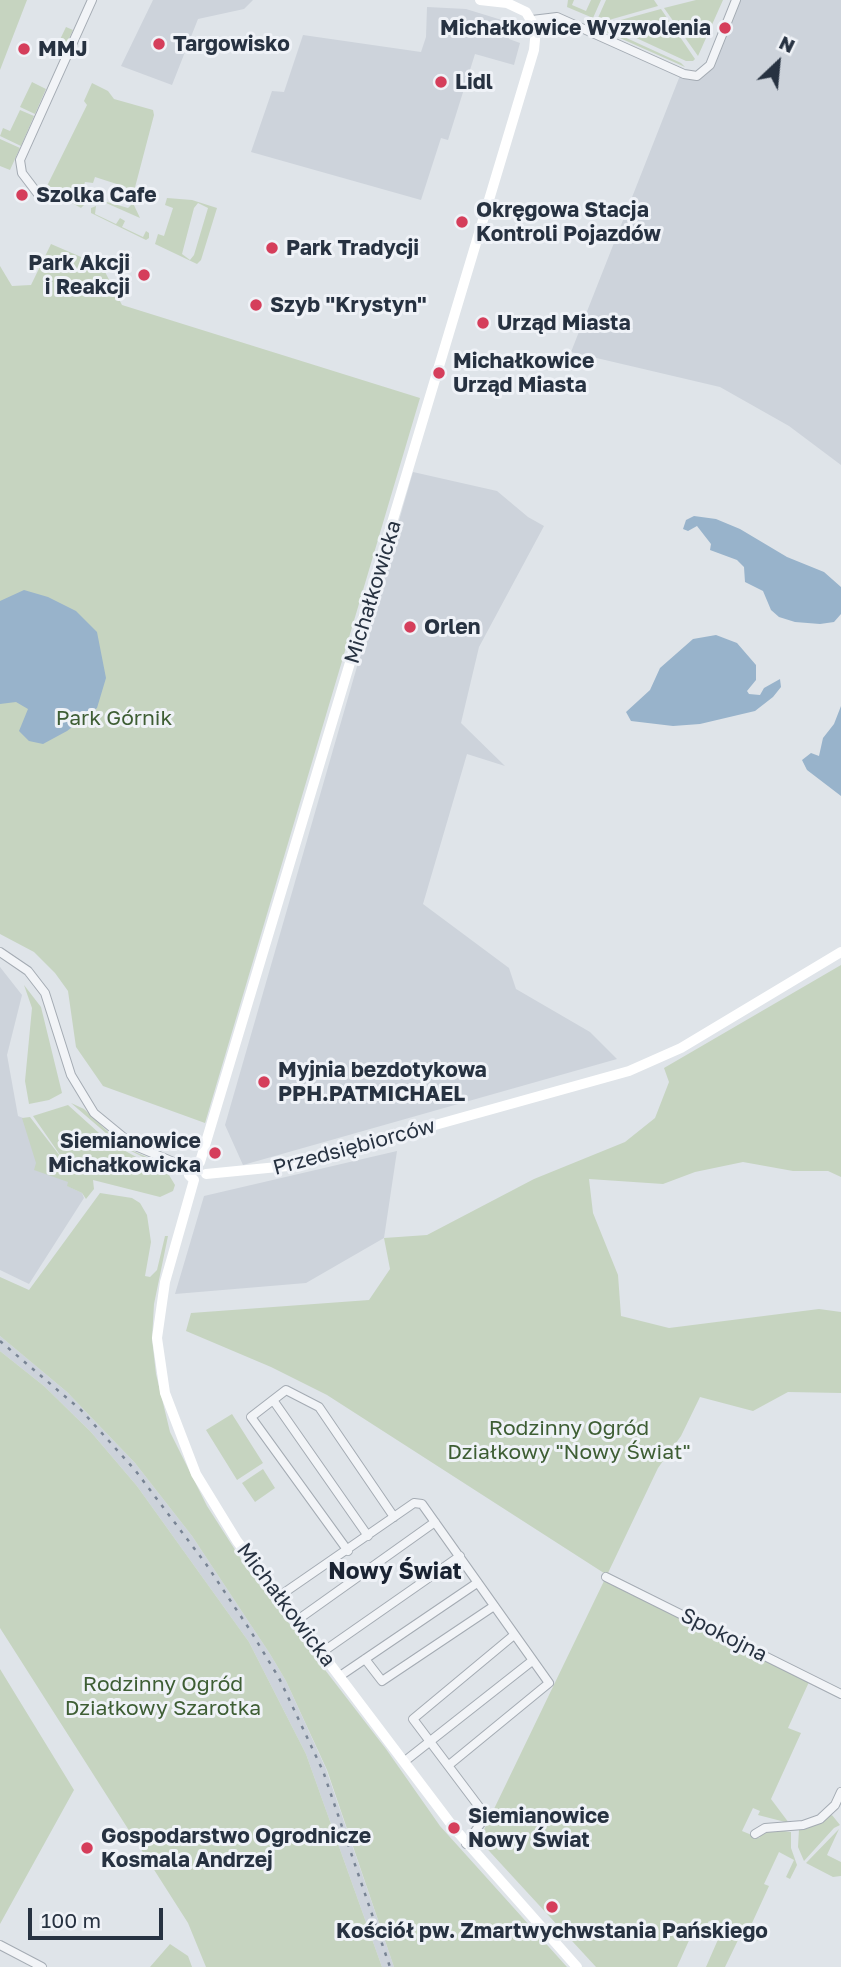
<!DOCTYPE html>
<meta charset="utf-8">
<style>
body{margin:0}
#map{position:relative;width:841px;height:1967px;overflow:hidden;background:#dfe4e9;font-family:"Golos Text",sans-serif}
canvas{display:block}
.north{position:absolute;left:743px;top:28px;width:70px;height:70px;-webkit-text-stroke:5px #eff2f7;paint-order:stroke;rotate:26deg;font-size:19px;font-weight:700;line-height:28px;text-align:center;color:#273241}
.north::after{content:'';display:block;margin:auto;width:24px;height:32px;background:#273241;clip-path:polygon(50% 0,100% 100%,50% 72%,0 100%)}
.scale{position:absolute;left:28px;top:1908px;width:135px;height:32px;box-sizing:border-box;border:4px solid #273241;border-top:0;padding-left:9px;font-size:21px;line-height:24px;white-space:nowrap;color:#273241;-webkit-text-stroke:5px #eff2f7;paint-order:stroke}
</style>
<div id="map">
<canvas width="841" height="1967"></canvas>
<div class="north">N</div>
<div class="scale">100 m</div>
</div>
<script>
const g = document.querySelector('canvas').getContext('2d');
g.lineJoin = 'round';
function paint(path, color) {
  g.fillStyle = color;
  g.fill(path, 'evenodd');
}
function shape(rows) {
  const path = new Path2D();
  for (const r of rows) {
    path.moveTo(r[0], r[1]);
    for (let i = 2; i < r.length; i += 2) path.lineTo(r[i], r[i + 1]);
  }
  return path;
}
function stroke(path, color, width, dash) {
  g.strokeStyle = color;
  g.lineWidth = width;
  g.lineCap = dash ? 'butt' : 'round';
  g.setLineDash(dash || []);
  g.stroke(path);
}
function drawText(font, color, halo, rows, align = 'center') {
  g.font = font + ' "Golos Text",sans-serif';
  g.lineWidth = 6;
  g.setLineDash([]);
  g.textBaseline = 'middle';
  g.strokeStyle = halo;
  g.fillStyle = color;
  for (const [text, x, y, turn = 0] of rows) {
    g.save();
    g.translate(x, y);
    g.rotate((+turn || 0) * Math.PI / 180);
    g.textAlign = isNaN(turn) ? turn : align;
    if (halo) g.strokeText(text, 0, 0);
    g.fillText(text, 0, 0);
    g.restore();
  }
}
paint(shape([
 [153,0,253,0,244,9,198,19,172,85,121,66],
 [736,0,841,0,841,465,789,426,720,387,571,352,681,73,705,72],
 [427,7,466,9,505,21,509,39,520,43,514,65,475,54,448,140,441,138,421,200,251,152,272,91,284,92,303,35,421,52,426,37],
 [413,472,497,491,528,517,544,526,479,647,461,723,505,766,467,754,423,904,509,968,516,989,590,1032,617,1059,243,1165,225,1125],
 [0,967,22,995,7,1055,18,1116,23,1118,69,1182,68,1186,82,1193,84,1198,29,1284,0,1270],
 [397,1151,384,1238,306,1283,175,1294,204,1196],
 [0,1336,67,1392,135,1463,192,1536,270,1654,286,1681,326,1769,394,1967,382,1967,306,1754,249,1642,137,1486,91,1432,44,1386,0,1351]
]), '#cdd3db');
paint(shape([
 [0,0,27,0,0,70],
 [568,0,574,0,572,5,586,11,591,0,601,0,593,18,567,7],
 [606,0,654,0,658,6,602,22,597,20],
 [696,0,723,0,698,56,664,8],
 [661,9,695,59,693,61,686,61,606,24],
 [596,24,681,63,685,67,595,27],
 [66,27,73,30,61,55,54,52],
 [32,82,46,89,35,114,20,107],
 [92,83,108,91,114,99,153,110,154,115,133,195,125,193,126,187,95,177,93,183,85,182,79,201,85,204,81,208,38,184,46,188,87,105,84,101],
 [20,110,34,116,21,146,0,136,3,128,10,131],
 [0,139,20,148,10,170,0,166],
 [98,193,101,193,100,200,128,208,133,203,140,218,97,199],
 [167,198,192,200,217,208,201,260,197,264,155,244,158,234,164,236,173,208,165,205],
 [198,203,208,208,194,255,190,260,182,254,194,208],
 [96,206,95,214,116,224,120,218,125,221,122,227,143,237,146,231,149,233,149,238,146,240,91,213,91,208],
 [51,244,102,266,122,305,420,398,205,1123,103,1086,76,1047,68,991,55,973,34,952,0,934,0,266,12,286,31,285],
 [841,965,841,1177,828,1171,793,1171,743,1162,695,1172,663,1184,589,1179,593,1213,618,1275,621,1316,669,1328,819,1309,841,1312,841,1393,788,1392,753,1411,700,1397,681,1436,658,1468,607,1575,327,1395,271,1367,186,1331,191,1313,369,1300,390,1269,384,1238,427,1235,534,1179,625,1142,655,1118,669,1082,664,1068],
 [24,985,41,1007,62,1093,49,1100,29,1104,25,1081,32,1008],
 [71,1103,84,1109,124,1147,172,1168,171,1171,121,1146],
 [68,1105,109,1142,169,1175,175,1185,173,1191,160,1197,93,1180,94,1189,86,1199,82,1193,67,1186,68,1182,34,1170,36,1163,22,1118,30,1117,67,1165,33,1116],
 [100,1193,132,1198,140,1203,147,1215,151,1242,145,1276,150,1277,157,1270,165,1236,168,1236,154,1304,152,1339,156,1374,170,1432,207,1506,248,1570,386,1749,440,1826,567,1967,394,1967,327,1770,286,1681,270,1654,192,1536,135,1463,67,1392,0,1336,0,1277,29,1290],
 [0,1351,44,1386,91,1432,137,1486,249,1642,306,1754,382,1967,206,1967,188,1923,0,1628],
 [232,1414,263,1463,237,1480,206,1430],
 [263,1469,275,1488,255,1502,242,1483],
 [604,1581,809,1682,788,1728,801,1733,771,1799,789,1823,758,1815,760,1811,753,1808,742,1831,759,1838,763,1832,771,1829,791,1832,791,1848,797,1865,790,1879,786,1877,794,1860,779,1852,764,1884,769,1886,747,1934,754,1938,760,1926,767,1929,762,1940,752,1941,740,1936,725,1967,706,1967,723,1928,709,1921,705,1928,696,1925,677,1967,596,1967,479,1840],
 [0,1669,74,1790,0,1924],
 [832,1815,840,1825,834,1828,804,1861,798,1847,799,1829],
 [839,1829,827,1855,841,1862,841,1876,833,1877,806,1863],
 [170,1944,188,1956,192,1967,150,1967]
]), '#c6d4c0');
paint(shape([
 [694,516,716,519,740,529,787,557,824,572,841,587,841,614,834,622,820,624,795,622,779,617,771,610,763,591,745,582,744,567,737,560,710,550,711,544,697,526,688,531,683,529,686,520],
 [24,590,48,597,76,611,97,632,106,678,97,708,67,731,43,744,29,741,19,731,28,709,16,702,0,704,0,601],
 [716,635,737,643,756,665,756,680,747,691,749,694,760,695,764,688,780,679,781,687,773,697,755,711,700,724,673,726,631,721,626,712,650,690,660,668,693,639],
 [841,706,841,796,807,770,802,760,811,753,819,756,823,738,834,724]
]), '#98b3cb');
const street = shape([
 [532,20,557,17,684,74,697,76,710,65,736,0],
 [38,194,22,173,20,160,92,0],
 [0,952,28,971,45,993,71,1075,94,1113,133,1145,188,1168],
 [273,1400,368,1536],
 [348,1551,251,1417,286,1390,319,1407,394,1517],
 [606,1577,841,1694],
 [278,1597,414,1503,422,1504,549,1683,449,1765],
 [296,1621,435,1522],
 [321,1653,460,1556],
 [365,1659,382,1681,494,1606],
 [340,1676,477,1583],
 [405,1761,532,1661],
 [755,1834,765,1828,803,1825,820,1819,835,1805,841,1792],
 [466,1844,486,1816,413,1719,514,1635],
 [0,1945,42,1967]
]);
stroke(street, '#a4abb3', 10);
stroke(street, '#f2f4f7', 8);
stroke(shape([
 [200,1162,534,50,536,29,526,12,507,3,480,0],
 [206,1174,288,1166,629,1071,681,1048,841,952],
 [194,1180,165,1282,157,1338,165,1393,196,1474,237,1541,454,1828,577,1967],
 [194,1180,189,1175,188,1168,200,1162]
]), '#fff', 10);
stroke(shape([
 [0,1341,81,1410,135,1470,206,1564,250,1630,279,1678,323,1771,390,1967]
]), '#788494', 2.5, [3.5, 7]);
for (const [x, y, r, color] of [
 [725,28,7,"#d53e5b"],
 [159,44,7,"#d53e5b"],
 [24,49,7,"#d53e5b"],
 [441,82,7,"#d53e5b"],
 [22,195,7,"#d53e5b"],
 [462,222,7,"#d53e5b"],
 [272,248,7,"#d53e5b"],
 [144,275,7,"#d53e5b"],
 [256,305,7,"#d53e5b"],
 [483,323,7,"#d53e5b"],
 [439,373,7,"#d53e5b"],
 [410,627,7,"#d53e5b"],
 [264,1082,7,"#d53e5b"],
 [215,1153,7,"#d53e5b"],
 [454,1828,7,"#d53e5b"],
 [87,1848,7,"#d53e5b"],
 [552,1907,7,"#d53e5b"]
]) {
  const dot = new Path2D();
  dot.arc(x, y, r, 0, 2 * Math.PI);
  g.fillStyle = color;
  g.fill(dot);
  stroke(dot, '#eff2f7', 2.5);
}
drawText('bold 21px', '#273241', '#eff2f7', [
 ["Michałkowice Wyzwolenia",711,28,"right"],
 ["Targowisko",173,44],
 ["MMJ",38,49],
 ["Lidl",455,82],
 ["Szolka Cafe",36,195],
 ["Okręgowa Stacja",476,210],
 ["Kontroli Pojazdów",476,234],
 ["Park Tradycji",286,248],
 ["Park Akcji",130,263,"right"],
 ["i Reakcji",130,287,"right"],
 ["Szyb \"Krystyn\"",270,305],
 ["Urząd Miasta",497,323],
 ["Michałkowice",453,361],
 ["Urząd Miasta",453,385],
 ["Orlen",424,627],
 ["Myjnia bezdotykowa",278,1070],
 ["PPH.PATMICHAEL",278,1094],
 ["Siemianowice",201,1141,"right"],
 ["Michałkowicka",201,1165,"right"],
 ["Siemianowice",468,1816],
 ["Nowy Świat",468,1840],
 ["Gospodarstwo Ogrodnicze",101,1836],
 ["Kosmala Andrzej",101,1860],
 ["Kościół pw. Zmartwychwstania Pańskiego",552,1931,"center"]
], 'left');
drawText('21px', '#273241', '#eff2f7', [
 ["Michałkowicka",373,592,-73],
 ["Przedsiębiorców",354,1147,-15],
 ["Michałkowicka",286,1605,53],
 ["Spokojna",724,1635,27]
]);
drawText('21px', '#3e5e34', '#eff2f7', [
 ["Park Górnik",114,718],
 ["Rodzinny Ogród",569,1428],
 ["Działkowy \"Nowy Świat\"",569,1452],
 ["Rodzinny Ogród",163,1684],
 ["Działkowy Szarotka",163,1708]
]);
drawText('bold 23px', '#1a2332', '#eff2f7', [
 ["Nowy Świat",395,1572]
]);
</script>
